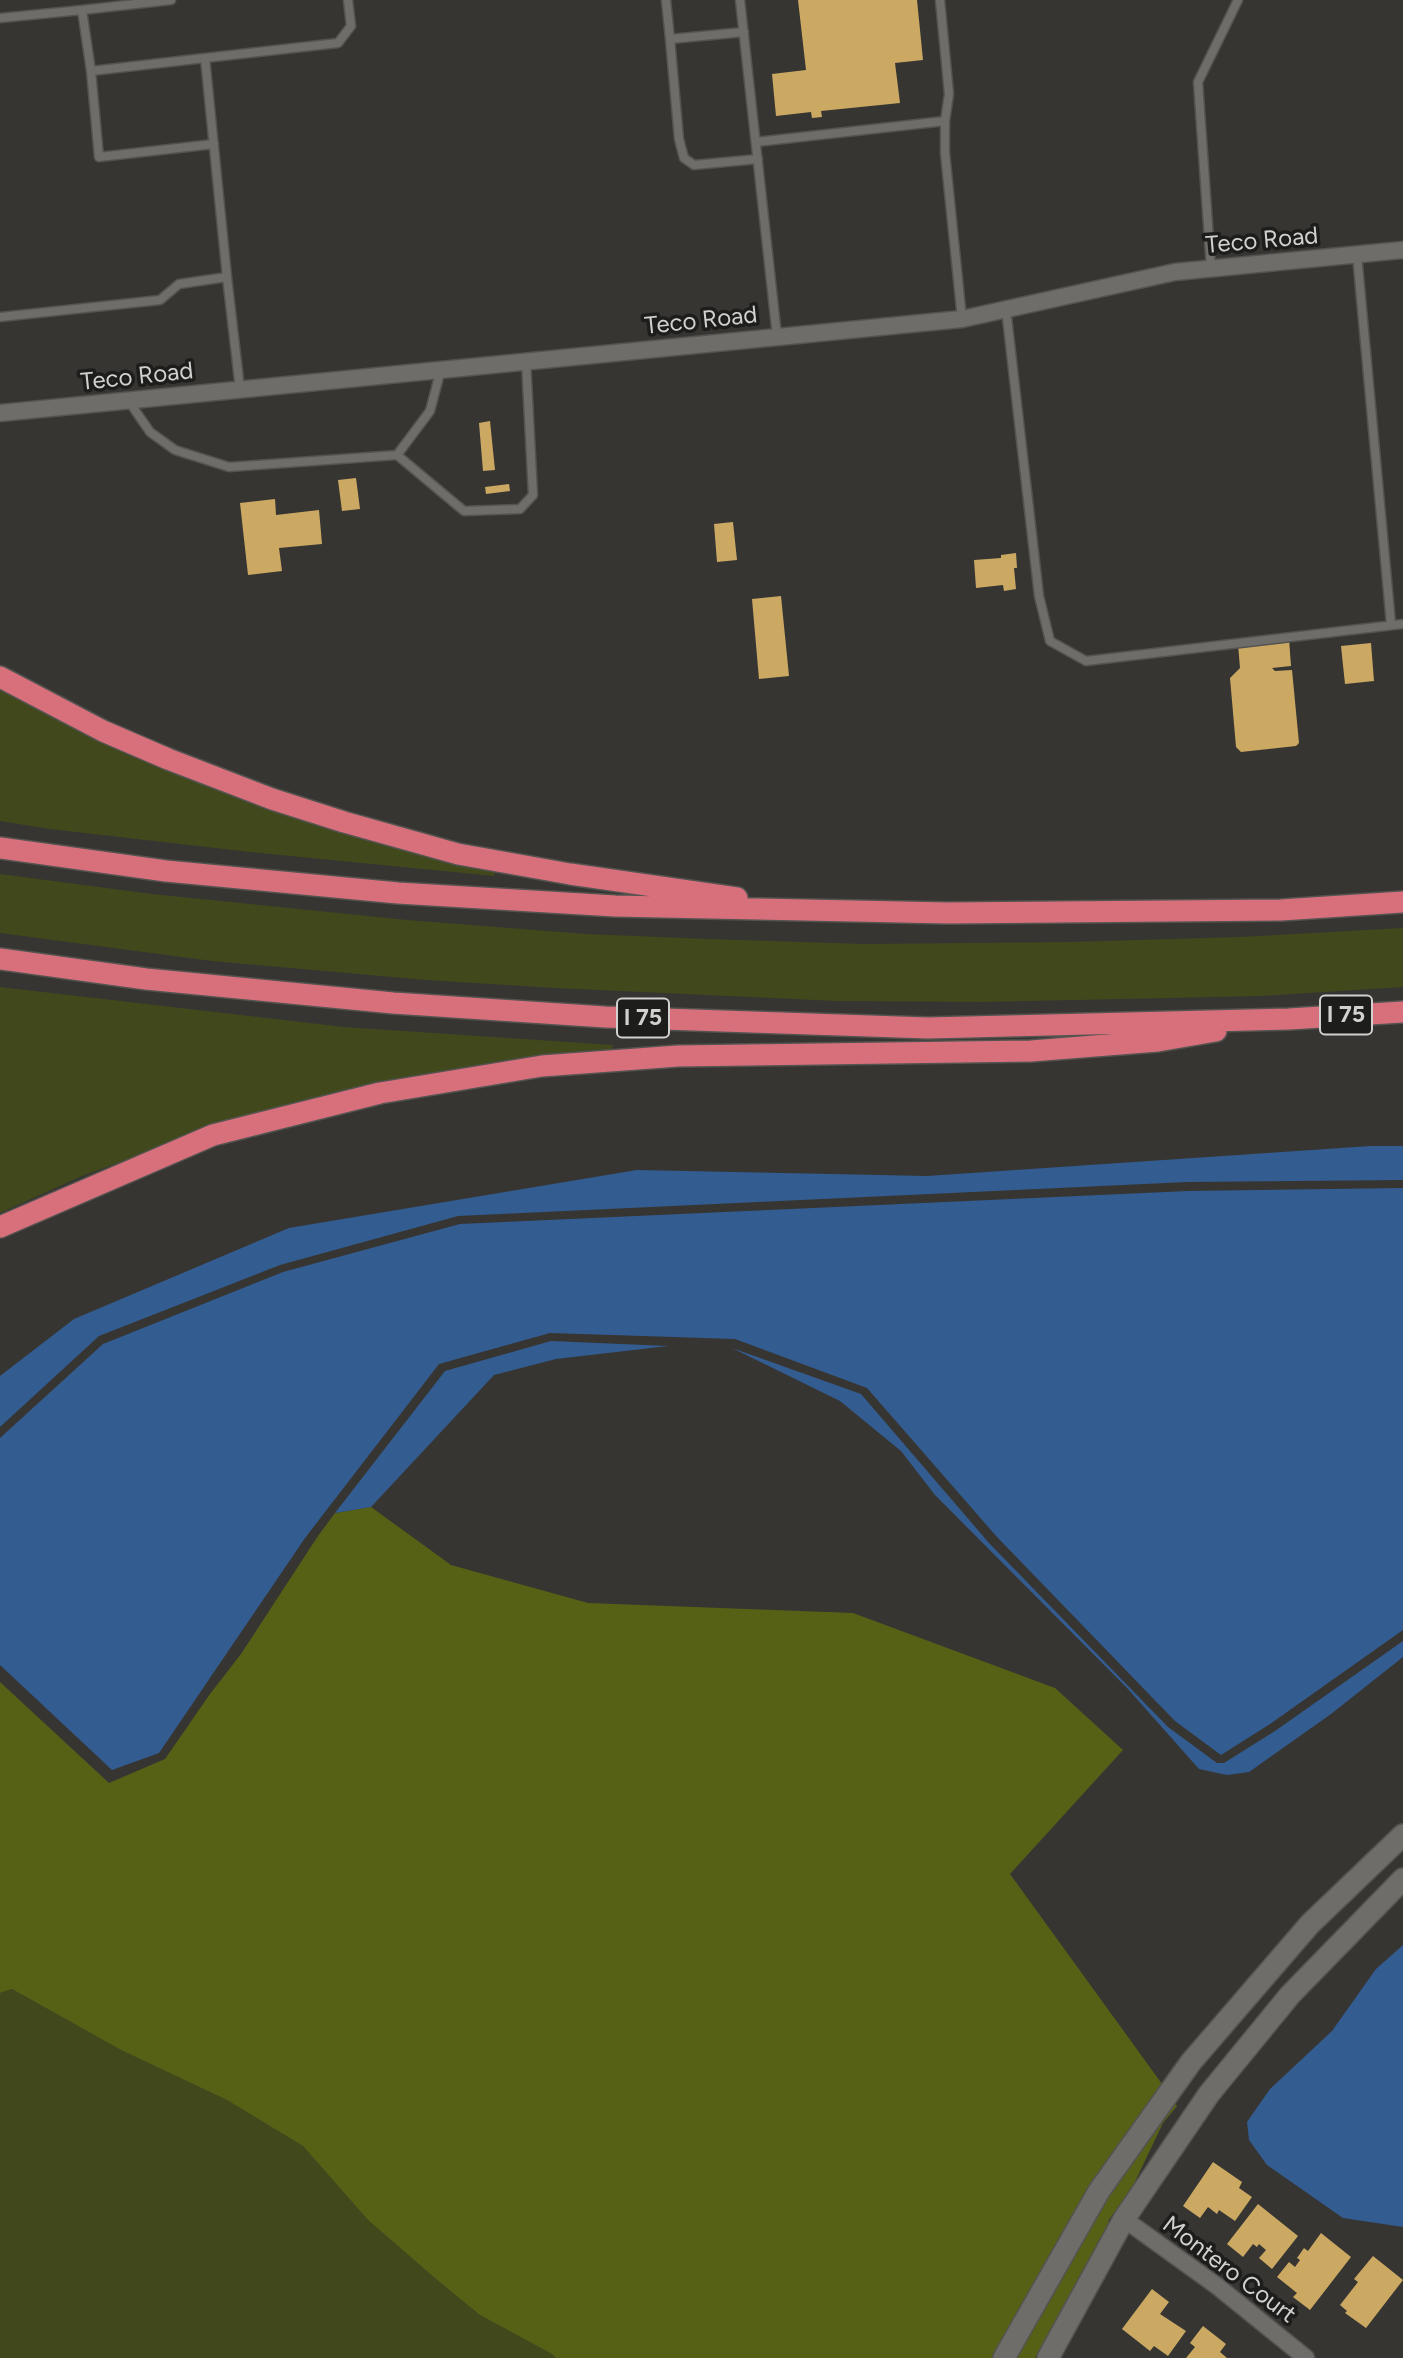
<!DOCTYPE html>
<style>
body{margin:0}
canvas{display:block;background:#363532}
</style>
<canvas width="1403" height="2358"></canvas>
<script>
const g = document.querySelector('canvas').getContext('2d');
g.lineJoin = 'round';
function paint(path, color) {
  g.fillStyle = color;
  g.fill(path, 'evenodd');
}
function shape(rows) {
  const path = new Path2D();
  for (const r of rows) {
    path.moveTo(r[0], r[1]);
    for (let i = 2; i < r.length; i += 2) path.lineTo(r[i], r[i + 1]);
  }
  return path;
}
function stroke(path, color, width, dash) {
  g.strokeStyle = color;
  g.lineWidth = width;
  g.lineCap = dash ? 'butt' : 'round';
  g.setLineDash(dash || []);
  g.stroke(path);
}
function drawText(font, color, halo, rows, align = 'center') {
  g.font = font + ' Figtree,sans-serif';
  g.lineWidth = 7;
  g.setLineDash([]);
  g.textBaseline = 'middle';
  g.strokeStyle = halo;
  g.fillStyle = color;
  for (const [text, x, y, turn = 0] of rows) {
    g.save();
    g.translate(x, y);
    g.rotate((+turn || 0) * Math.PI / 180);
    g.textAlign = isNaN(turn) ? turn : align;
    if (halo) g.strokeText(text, 0, 0);
    g.fillText(text, 0, 0);
    g.restore();
  }
}
paint(shape([
 [0,686,91,733,496,869,494,876,250,852,50,829,0,821],
 [0,874,152,894,407,920,586,934,708,939,865,944,1070,942,1241,937,1403,928,1403,987,1261,996,982,1002,837,1001,555,988,426,980,212,961,0,933],
 [0,987,344,1027,613,1045,611,1052,482,1065,420,1076,351,1090,214,1128,82,1176,0,1213],
 [12,1989,121,2050,227,2100,303,2146,368,2220,436,2279,480,2315,552,2354,556,2358,0,2358,0,1993]
]), '#41481c');
paint(shape([
 [371,1507,451,1565,588,1603,853,1613,1055,1688,1123,1750,1010,1874,1162,2084,1089,2187,992,2358,556,2358,552,2354,480,2315,436,2279,368,2220,303,2146,227,2100,121,2050,12,1989,0,1993,0,1682,109,1783,165,1759,210,1694,241,1654,318,1536,335,1513],
 [1175,2103,1177,2106,1163,2123,1132,2188,1108,2221,1109,2222,1035,2358,1017,2358,1109,2196]
]), '#576115');
paint(shape([
 [1371,1146,1403,1146,1403,1180,1187,1182,458,1216,280,1265,99,1336,0,1427,0,1376,74,1319,289,1228,637,1170,927,1176],
 [1403,1188,1403,1630,1270,1724,1221,1755,1175,1721,997,1537,867,1388,735,1339,550,1333,439,1364,305,1538,159,1753,112,1770,0,1665,0,1438,103,1344,283,1272,460,1224,1188,1191],
 [551,1341,668,1346,556,1359,494,1375,371,1507,335,1513,445,1371],
 [732,1348,861,1394,989,1543,1168,1727,1217,1763,1224,1763,1275,1731,1403,1641,1403,1657,1331,1714,1249,1772,1227,1775,1199,1769,1128,1689,935,1495,901,1451,840,1401],
 [1403,1945,1403,2227,1343,2218,1267,2165,1249,2140,1247,2122,1270,2089,1332,2031,1376,1969]
]), '#335c91');
paint(shape([
 [798,0,917,0,923,60,895,63,900,103,821,111,822,117,812,118,811,112,776,116,772,74,806,70],
 [490,421,495,470,483,471,479,423],
 [356,478,360,509,342,511,338,480],
 [509,484,510,491,486,494,485,487],
 [275,499,276,515,319,510,322,544,279,548,282,571,248,575,240,503],
 [733,522,737,560,717,562,714,524],
 [1016,553,1017,568,1014,568,1016,589,1004,591,1003,585,976,588,974,560,1001,558,1001,555],
 [781,596,789,676,759,679,752,599],
 [1289,639,1291,666,1272,668,1275,671,1292,670,1299,743,1296,746,1241,752,1236,747,1230,678,1240,668,1238,644],
 [1371,643,1374,681,1345,684,1341,646],
 [1213,2162,1242,2182,1239,2188,1252,2197,1235,2221,1219,2210,1217,2214,1208,2207,1200,2218,1183,2206],
 [1258,2204,1298,2236,1272,2269,1259,2258,1266,2250,1259,2244,1257,2247,1253,2244,1243,2257,1227,2244],
 [1321,2233,1351,2257,1310,2310,1293,2297,1297,2293,1277,2277,1289,2262,1295,2267,1300,2260,1297,2258,1304,2248,1308,2251],
 [1373,2256,1403,2280,1366,2328,1345,2313,1347,2311,1340,2305,1358,2282,1354,2279],
 [1152,2289,1169,2302,1160,2314,1186,2331,1168,2356,1154,2346,1150,2351,1122,2329],
 [1203,2326,1226,2344,1220,2352,1227,2358,1186,2358,1195,2347,1190,2343]
]), '#cca963');
const lane = shape([
 [171,0,82,10,91,71,205,58,227,277],
 [666,0,670,39],
 [740,0,777,336],
 [940,0,949,94,945,121,945,153,962,319],
 [0,18,82,10],
 [744,32,670,39,679,139,684,158,694,165,758,159],
 [205,58,338,43,351,26,348,0],
 [91,71,99,157,214,144],
 [756,142,945,121],
 [1357,255,1391,624],
 [1211,268,1198,82,1238,0],
 [1006,309,1039,596,1050,641,1086,661,1403,624],
 [0,317,160,300,179,284,227,277,240,389],
 [128,400,150,432,175,450,229,467,397,455,464,511,520,509,533,495,526,361],
 [397,455,430,411,441,369]
]);
const street = shape([
 [0,413,962,319,1175,272,1403,250],
 [1124,2219,1217,2286,1306,2358]
]);
const secondary = shape([
 [1004,2358,1099,2191,1191,2062,1310,1924,1403,1835],
 [1048,2358,1124,2219,1209,2094,1290,1995,1403,1879]
]);
const highway = shape([
 [0,677,103,731,168,759,272,799,344,822,458,854,570,874,737,898],
 [0,848,166,871,398,893,615,906,948,913,1281,910,1403,902],
 [0,959,146,979,393,1003,605,1017,928,1028,1289,1019,1403,1012],
 [0,1227,213,1135,380,1093,542,1066,678,1056,1031,1051,1158,1041,1216,1031]
]);
stroke(lane, '#545350', 11);
stroke(street, '#545350', 19);
stroke(secondary, '#545350', 24);
stroke(highway, '#545350', 24);
stroke(lane, '#6f6d6a', 8);
stroke(street, '#6f6d6a', 16);
stroke(secondary, '#6f6d6a', 21);
stroke(highway, '#d8707c', 21);
for (const [x, y, w] of [
 [1346,1015,52],
 [643,1018,52]
]) {
  const box = new Path2D();
  box.roundRect(x - w / 2, y - 19.5, w, 39, 5);
  g.fillStyle = '#1d1d1b';
  g.fill(box);
  stroke(box, '#d2d1cf', 2);
}
drawText('bold 23px', '#d2d1cf', null, [
 ["I 75",1346,1015],
 ["I 75",643,1018]
]);
drawText('24px', '#d2d1cf', '#1d1d1b', [
 ["Teco Road",1262,241,-5],
 ["Teco Road",701,321,-6],
 ["Teco Road",137,377,-6],
 ["Montero Court",1229,2270,37]
]);
</script>
